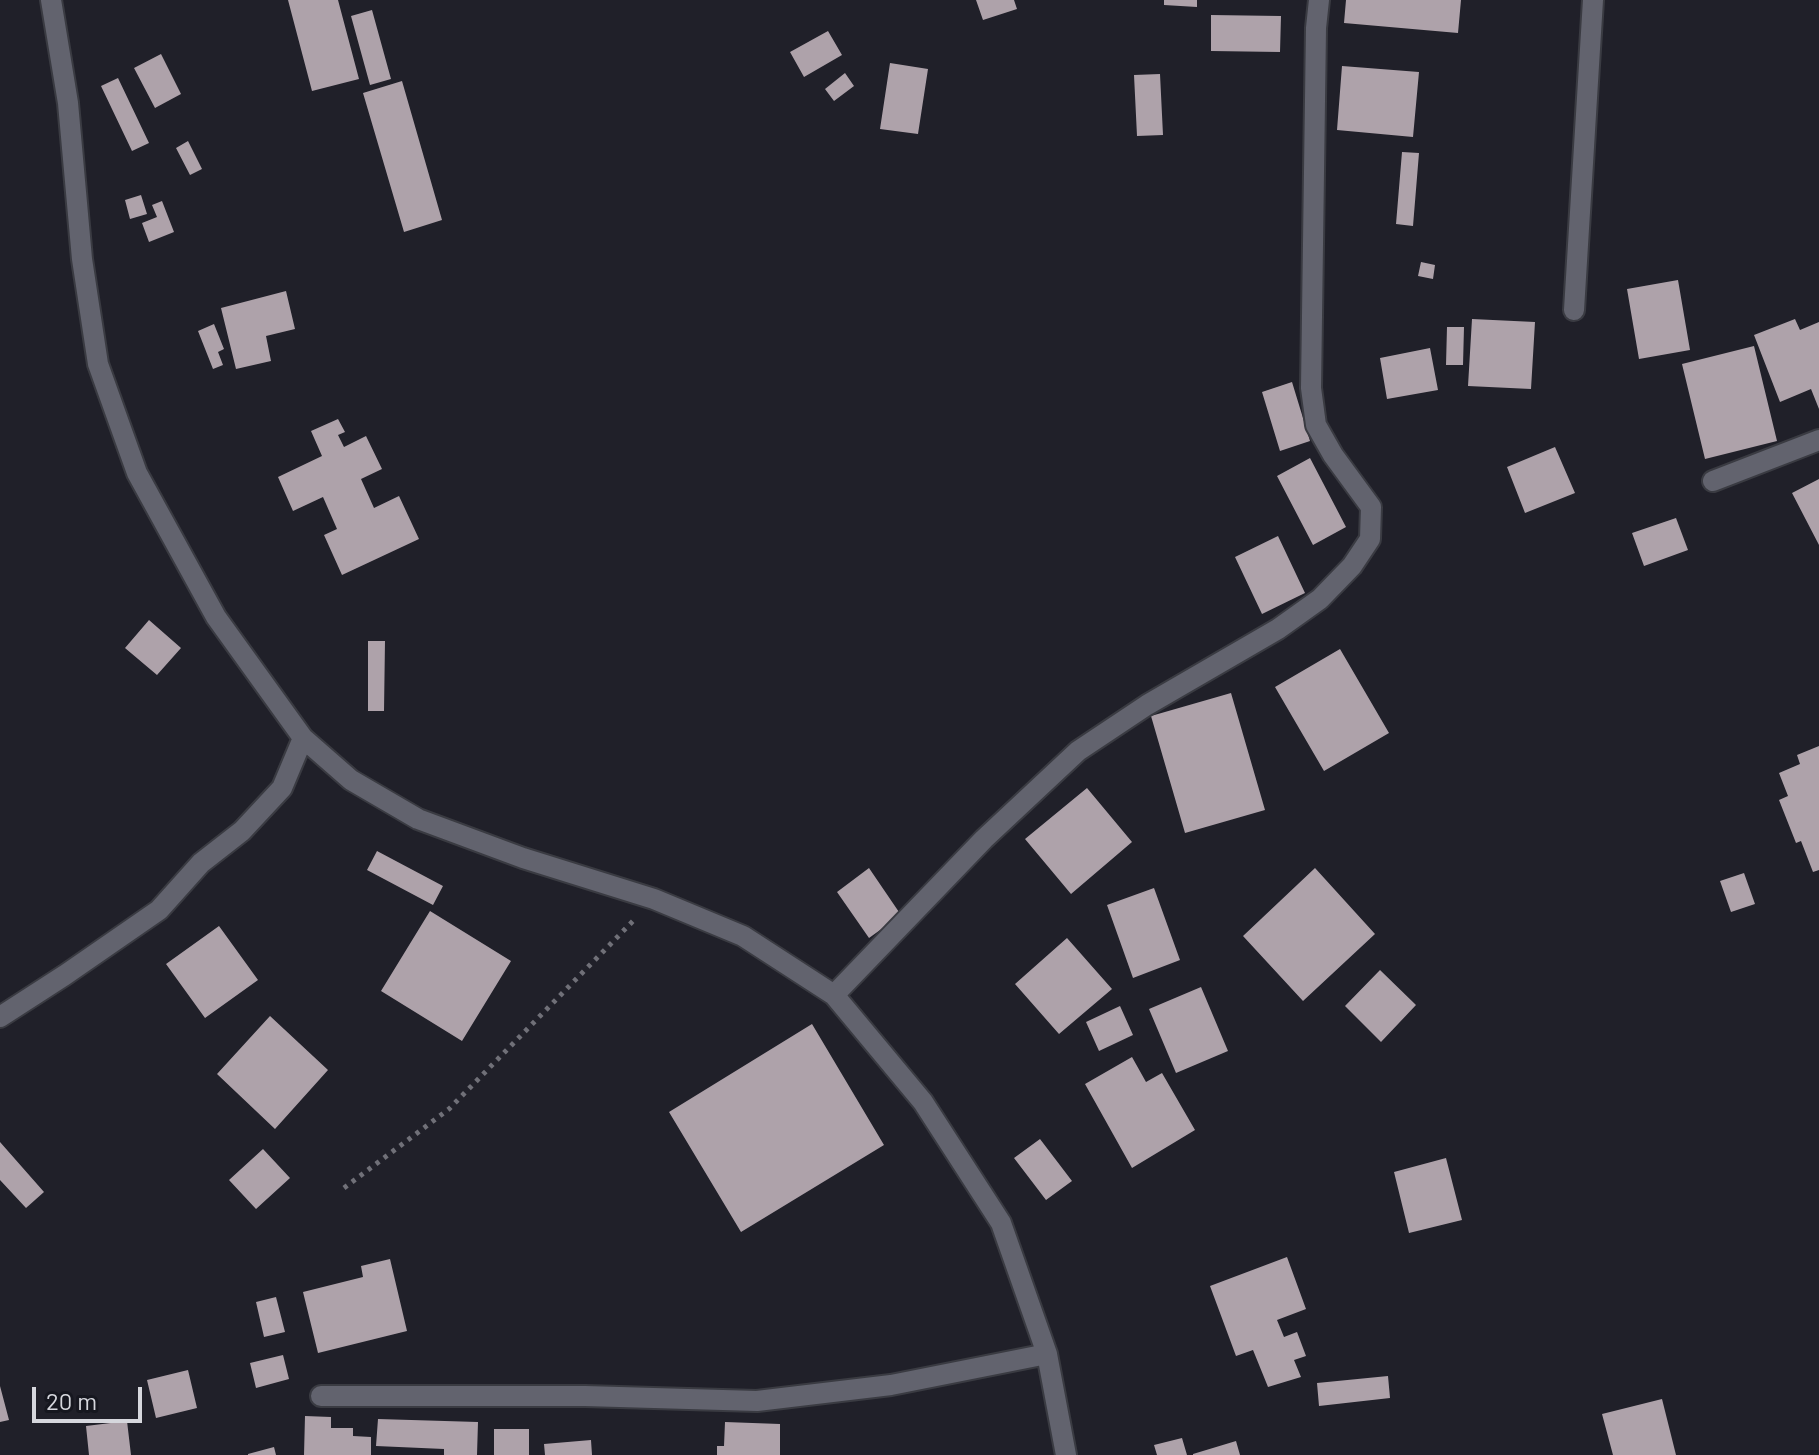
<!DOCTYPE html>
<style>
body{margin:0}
#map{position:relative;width:1819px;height:1455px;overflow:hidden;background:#202029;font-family:Barlow,sans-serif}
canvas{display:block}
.scale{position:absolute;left:32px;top:1387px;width:110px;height:36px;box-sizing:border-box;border:4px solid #d6d7dd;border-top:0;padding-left:10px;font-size:24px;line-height:28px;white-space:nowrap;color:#d6d7dd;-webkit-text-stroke:6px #16171f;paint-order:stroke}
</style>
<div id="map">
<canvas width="1819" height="1455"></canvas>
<div class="scale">20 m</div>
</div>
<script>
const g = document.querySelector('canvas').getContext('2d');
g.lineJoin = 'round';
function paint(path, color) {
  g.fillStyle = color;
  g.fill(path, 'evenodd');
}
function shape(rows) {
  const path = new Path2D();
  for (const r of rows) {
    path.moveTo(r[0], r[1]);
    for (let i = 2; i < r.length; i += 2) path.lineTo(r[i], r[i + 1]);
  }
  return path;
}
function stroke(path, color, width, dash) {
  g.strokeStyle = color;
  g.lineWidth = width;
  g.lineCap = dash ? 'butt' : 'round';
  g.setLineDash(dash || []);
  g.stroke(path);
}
paint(shape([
 [288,0,338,0,359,79,312,91],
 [976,0,1014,0,1017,9,983,20],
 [1164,0,1197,0,1197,7,1164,5],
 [1346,0,1461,0,1458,33,1344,23],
 [372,10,391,79,370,85,351,16],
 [1211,15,1281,16,1280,52,1211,51],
 [828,31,842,55,804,77,790,52],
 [161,54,181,94,155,108,134,68],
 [890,63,928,69,918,134,880,129],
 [1342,66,1419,72,1413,137,1337,130],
 [845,73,854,86,834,101,825,89],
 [1160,74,1163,135,1137,136,1134,75],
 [118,78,149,143,132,151,101,86],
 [402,81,442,220,404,232,363,93],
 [188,141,202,169,190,175,176,148],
 [1402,152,1419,153,1413,226,1396,224],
 [141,195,147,214,130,219,125,200],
 [162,201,174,232,149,242,142,223,157,217,152,205],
 [1421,262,1435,265,1433,279,1418,276],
 [1678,280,1690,350,1639,359,1627,289],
 [286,291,295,329,266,336,271,361,236,369,221,308],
 [1472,319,1535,322,1531,389,1468,386],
 [1795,319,1800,330,1819,322,1819,409,1811,389,1780,402,1754,335],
 [214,324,224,349,218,352,223,365,213,369,198,331],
 [1447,327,1464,327,1463,365,1446,365],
 [1754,346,1777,441,1705,459,1682,364],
 [1430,348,1438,390,1387,399,1380,358],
 [1292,382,1310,441,1280,451,1262,392],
 [338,419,345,432,338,435,344,447,366,436,382,469,361,479,374,508,399,496,419,539,342,575,324,535,337,529,323,497,293,511,278,477,322,456,311,431],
 [1555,447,1575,493,1525,513,1507,467],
 [1310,458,1346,527,1313,545,1277,476],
 [1819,479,1819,545,1792,493],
 [1676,518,1688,550,1644,566,1632,533],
 [1278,536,1305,593,1262,614,1235,557],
 [149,620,181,648,157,675,125,648],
 [368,641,385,641,384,711,368,711],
 [1340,649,1389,733,1324,771,1275,687],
 [1231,693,1265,810,1185,833,1151,716],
 [1819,746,1819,870,1813,872,1801,841,1796,843,1779,800,1788,796,1779,773,1800,764,1797,755],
 [1087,788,1132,842,1071,894,1025,839],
 [377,851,443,886,433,905,367,870],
 [869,868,901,915,869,938,837,892],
 [1315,868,1375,934,1303,1001,1243,936],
 [1744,873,1755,904,1731,912,1720,881],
 [1154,888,1180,960,1133,978,1107,905],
 [430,911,511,961,462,1041,381,991],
 [219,926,258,980,205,1018,166,964],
 [1067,938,1112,989,1059,1034,1015,984],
 [1380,970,1416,1005,1381,1042,1345,1006],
 [1201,987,1228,1051,1176,1073,1149,1009],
 [1120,1006,1133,1035,1099,1051,1086,1022],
 [270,1016,328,1070,275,1129,217,1074],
 [812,1024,884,1145,741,1232,669,1112],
 [1132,1057,1146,1082,1162,1073,1195,1130,1132,1168,1085,1084],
 [1040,1139,1072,1181,1046,1200,1014,1158],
 [0,1142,44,1192,26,1208,0,1180],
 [263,1149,290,1178,256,1209,229,1180],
 [1446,1158,1462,1220,1409,1233,1394,1172],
 [1287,1257,1306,1309,1277,1320,1284,1337,1297,1332,1306,1356,1294,1360,1301,1377,1268,1387,1253,1350,1236,1356,1210,1286],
 [390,1259,407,1331,318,1353,303,1292,363,1277,361,1266],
 [276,1297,285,1332,264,1337,256,1302],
 [283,1355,289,1379,256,1388,250,1363],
 [188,1370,197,1408,156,1418,147,1380],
 [1388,1376,1390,1398,1319,1406,1317,1383],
 [0,1386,9,1420,0,1422],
 [1662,1399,1676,1455,1613,1455,1602,1414],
 [305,1416,331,1417,331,1428,353,1428,353,1436,371,1437,371,1455,304,1455],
 [378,1419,478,1422,477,1455,444,1455,444,1449,376,1446],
 [127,1421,131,1455,89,1455,86,1426],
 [725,1422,780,1424,780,1455,717,1455,717,1446,724,1446],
 [494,1429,529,1429,529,1455,494,1455],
 [1182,1438,1187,1455,1157,1455,1154,1445],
 [591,1440,592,1455,545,1455,544,1444],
 [1236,1441,1240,1455,1193,1455,1193,1454],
 [274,1447,276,1455,248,1455,248,1454]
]), '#aea2aa');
const minor = shape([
 [51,0,68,103,82,259,98,364,137,473,216,617,303,738,351,780,418,819,523,858,654,899,743,936,834,995,923,1102,1001,1223,1047,1354,1066,1455],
 [1574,310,1593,0],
 [1713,481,1819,440],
 [834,995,984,839,1078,751,1147,705,1278,629,1320,599,1352,566,1370,539,1371,507,1333,455,1316,425,1311,388,1316,28,1319,0],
 [0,1017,65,975,159,910,201,863,242,831,282,788,303,738],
 [321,1396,585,1396,757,1401,891,1385,1047,1354]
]);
stroke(minor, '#3a3b42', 24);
stroke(shape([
 [344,1188,449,1109,634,920]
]), '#707078', 5, [4, 6]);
stroke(minor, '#62636e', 20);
</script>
